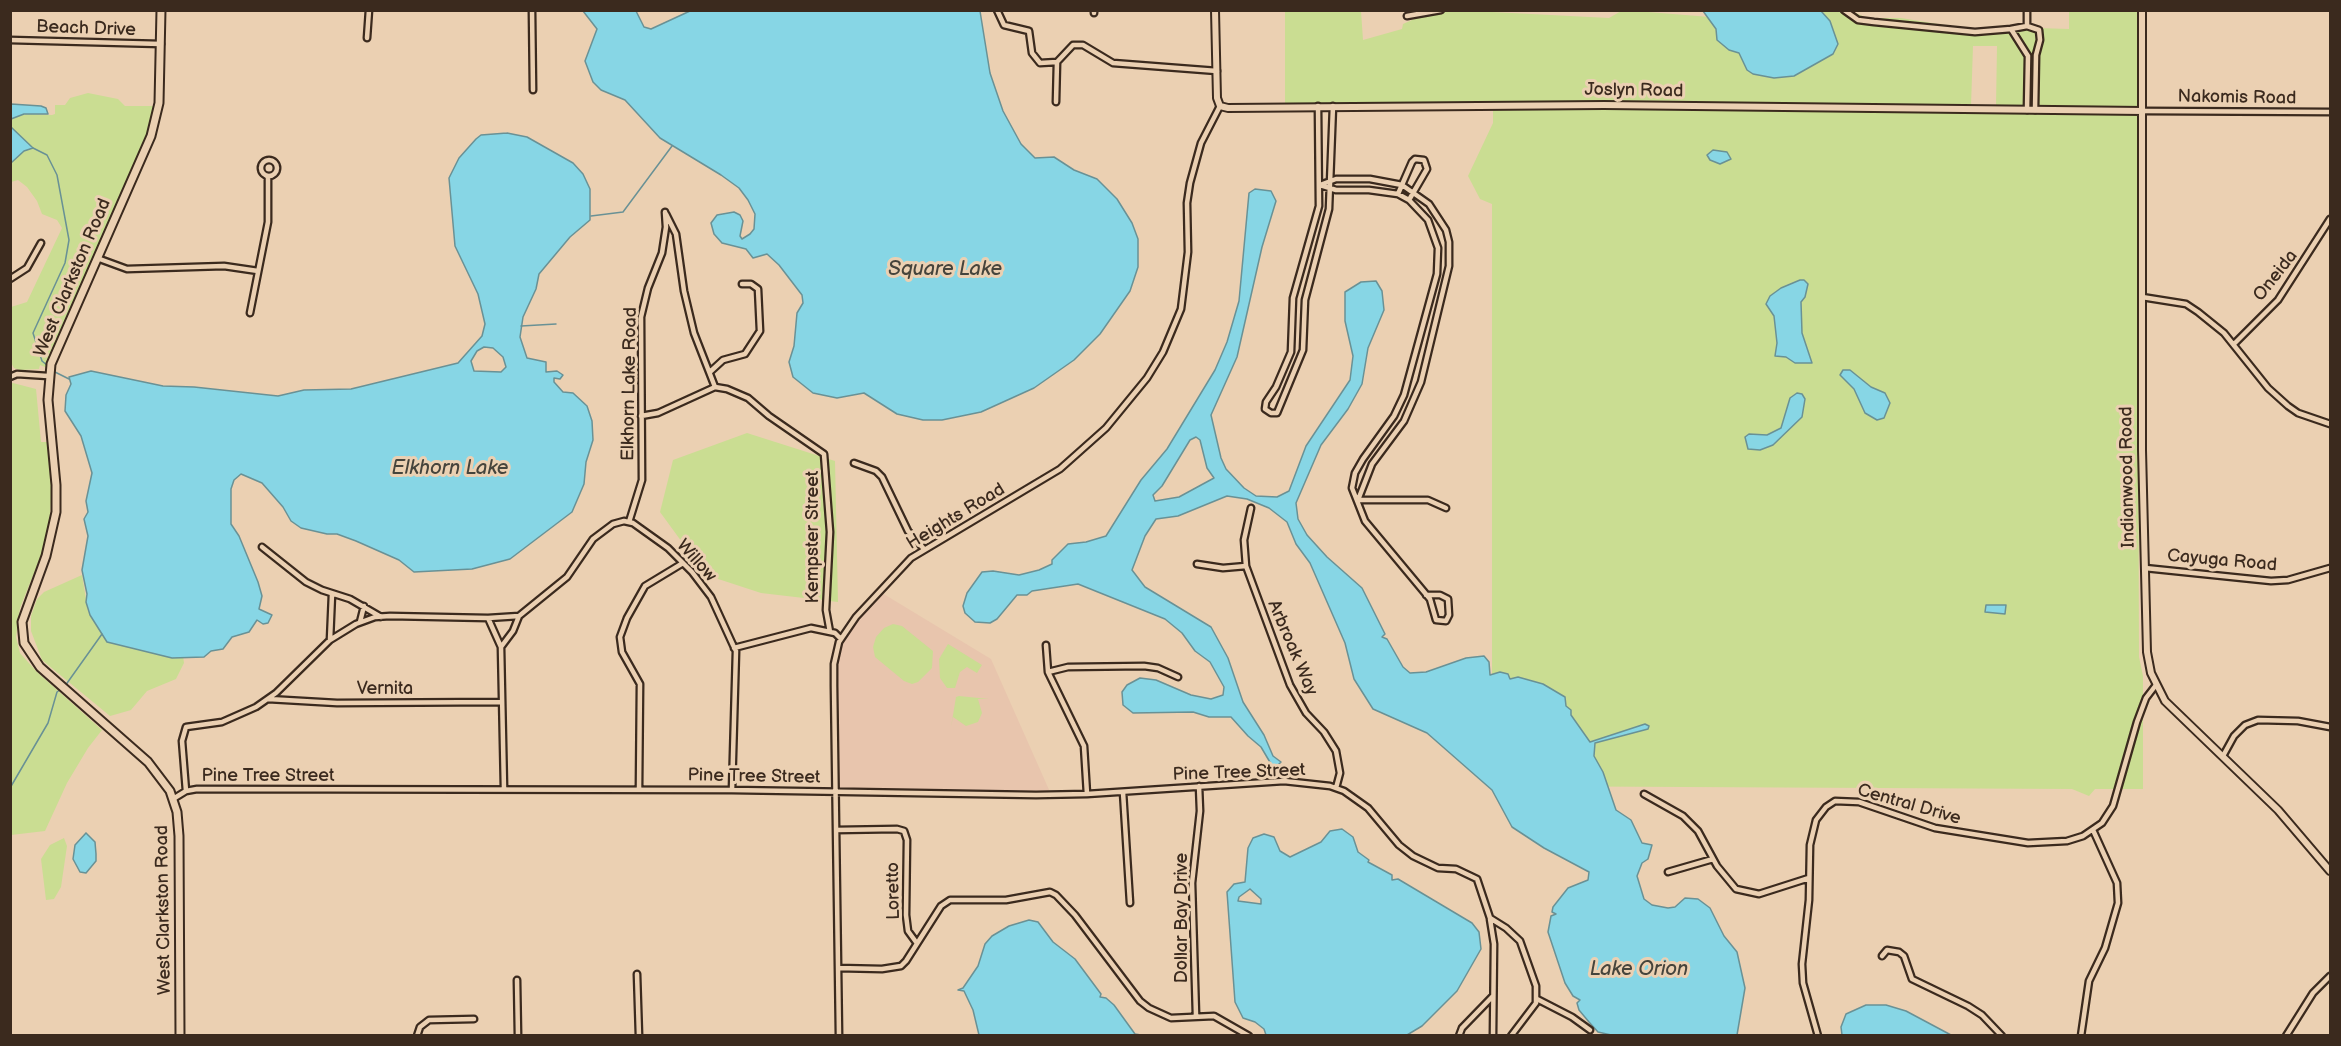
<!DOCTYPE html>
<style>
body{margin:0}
#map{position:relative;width:2341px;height:1046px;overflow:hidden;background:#ebd0b2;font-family:"Balsamiq Sans",sans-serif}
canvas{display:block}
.frame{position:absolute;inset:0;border:12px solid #3b2a1e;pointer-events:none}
</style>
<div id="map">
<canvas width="2341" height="1046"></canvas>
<div class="frame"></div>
</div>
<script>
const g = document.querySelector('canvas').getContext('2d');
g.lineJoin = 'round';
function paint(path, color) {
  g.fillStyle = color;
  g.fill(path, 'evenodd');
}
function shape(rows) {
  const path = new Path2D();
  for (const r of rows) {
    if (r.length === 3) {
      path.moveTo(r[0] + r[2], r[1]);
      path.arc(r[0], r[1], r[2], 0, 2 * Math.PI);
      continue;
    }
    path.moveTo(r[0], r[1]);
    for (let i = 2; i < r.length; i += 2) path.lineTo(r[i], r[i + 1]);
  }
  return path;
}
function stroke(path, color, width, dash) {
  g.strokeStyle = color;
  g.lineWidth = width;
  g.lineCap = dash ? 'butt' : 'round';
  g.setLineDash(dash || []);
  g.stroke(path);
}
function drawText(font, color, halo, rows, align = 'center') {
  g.font = font + ' "Balsamiq Sans",sans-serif';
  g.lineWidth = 6;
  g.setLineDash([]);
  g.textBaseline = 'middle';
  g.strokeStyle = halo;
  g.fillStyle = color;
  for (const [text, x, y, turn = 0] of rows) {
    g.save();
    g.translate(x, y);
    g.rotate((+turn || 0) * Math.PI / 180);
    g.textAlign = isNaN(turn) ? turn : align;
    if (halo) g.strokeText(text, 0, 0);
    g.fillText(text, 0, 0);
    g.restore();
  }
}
paint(shape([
 [882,593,991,659,1050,792,838,790,837,658,840,645,847,632]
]), '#e8c5ad');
paint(shape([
 [1453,10,1609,18,1623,10,1710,17,1707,11,1849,10,1867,18,1901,18,1969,29,2020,24,2038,28,2069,29,2069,11,2137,11,2139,657,2143,676,2143,789,2095,789,2089,796,2072,789,1492,786,1492,204,1480,199,1468,176,1493,123,1493,103,1285,103,1285,11,1361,11,1363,40,1402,29,1403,24,1423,15],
 [1973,46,1997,46,1996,106,1971,106],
 [88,93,118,99,125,106,155,106,151,124,47,364,45,367,40,365,39,369,20,370,14,368,10,361,11,307,27,302,62,228,57,220,42,214,37,201,27,187,18,180,11,182,11,116,29,114,52,115,55,114,55,105,65,105,70,98],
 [13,383,36,389,41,442,47,442,52,487,49,529,44,548,20,608,16,637,20,653,36,671,102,730,88,748,67,783,45,831,11,835,10,384],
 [747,433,835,461,838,602,761,593,706,575,660,512,673,460],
 [82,575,88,611,107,642,172,658,183,656,184,663,176,679,147,691,131,710,110,716,42,660,31,631,31,616,37,599,44,592],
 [893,624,902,626,933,651,932,668,918,682,912,684,904,681,875,657,873,647,876,637,884,628],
 [948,644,982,665,977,673,967,667,960,672,955,688,947,688,940,678,939,659],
 [959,696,989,699,978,699,982,713,978,722,966,726,953,717,951,727,956,697],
 [64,838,67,846,61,887,54,899,46,900,41,859,50,845]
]), '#cadd92');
const water = shape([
 [583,11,636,11,644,27,651,29,690,11,980,11,990,73,1003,111,1021,144,1035,158,1054,157,1074,170,1097,179,1117,199,1132,223,1138,239,1138,267,1130,291,1100,334,1074,360,1034,388,981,412,942,420,923,420,897,414,864,393,837,398,813,393,793,377,789,362,794,346,797,313,803,303,802,295,779,265,767,254,753,258,746,249,722,243,714,234,711,223,717,215,734,212,740,215,743,221,740,236,742,239,750,234,754,229,755,214,748,200,739,188,721,175,660,138,625,100,601,90,593,82,585,61,597,29,583,11],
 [1703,11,1821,11,1830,21,1838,44,1833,54,1794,76,1774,78,1753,74,1747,70,1739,53,1729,50,1717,40,1716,29,1703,11],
 [11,104,41,106,46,108,48,114,24,114,11,119,11,104],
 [11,127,33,148,24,151,11,163,11,127],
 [507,133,527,137,573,163,583,174,590,189,590,220,570,237,539,274,536,289,523,317,520,337,527,358,546,362,546,372,557,371,563,375,560,379,554,378,554,382,563,392,573,393,587,406,592,421,593,440,586,462,584,484,572,512,510,559,472,569,414,572,399,560,356,541,337,534,327,534,301,528,291,521,283,507,262,483,241,474,234,480,231,489,231,524,239,536,258,582,262,596,259,609,272,615,268,623,263,624,257,620,249,632,232,637,223,649,211,651,204,657,172,658,107,642,90,615,86,602,87,594,82,570,88,536,84,519,88,512,86,501,92,473,81,436,65,411,66,395,71,384,69,377,91,371,163,386,194,387,278,396,304,390,351,389,458,363,482,336,485,324,478,294,455,246,449,178,459,158,476,139,481,135,507,133],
 [484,347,493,348,503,357,506,367,501,372,474,371,471,361,477,351,484,347],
 [1713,150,1727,152,1731,159,1720,164,1710,160,1707,155,1713,150],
 [1255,189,1271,191,1276,201,1262,247,1237,357,1211,415,1221,458,1226,469,1244,488,1256,496,1277,497,1289,491,1306,446,1350,380,1353,356,1345,321,1345,292,1361,282,1376,281,1382,291,1384,310,1368,348,1362,384,1348,409,1321,445,1296,503,1298,519,1307,535,1327,557,1362,588,1385,634,1382,637,1387,639,1403,667,1410,673,1426,672,1466,658,1484,656,1489,662,1490,675,1500,672,1508,674,1510,679,1518,677,1543,684,1565,697,1566,706,1571,710,1571,715,1590,742,1645,724,1649,726,1648,729,1595,743,1594,756,1603,772,1616,810,1631,820,1642,843,1652,845,1648,859,1642,863,1637,876,1644,899,1652,905,1668,908,1675,907,1685,898,1698,899,1710,908,1724,936,1737,952,1745,988,1737,1035,1611,1035,1598,1032,1589,1022,1579,1010,1577,1003,1580,1000,1573,996,1565,983,1548,932,1551,916,1556,914,1552,912,1553,907,1568,888,1588,880,1589,872,1544,848,1512,827,1492,790,1427,733,1373,709,1354,679,1345,643,1310,563,1296,544,1287,522,1269,508,1247,499,1227,496,1178,516,1156,519,1145,536,1132,570,1145,587,1211,627,1228,658,1243,702,1264,735,1273,756,1281,762,1274,769,1261,747,1248,736,1231,717,1209,717,1193,712,1133,713,1123,705,1122,692,1127,685,1140,678,1156,680,1191,695,1211,699,1223,695,1224,687,1210,662,1195,651,1182,633,1165,619,1078,584,1032,591,1027,595,1017,595,997,619,990,623,975,622,965,613,963,606,967,593,982,572,993,571,1019,575,1039,570,1052,564,1052,560,1068,544,1086,542,1106,536,1141,480,1167,449,1215,370,1227,342,1239,301,1249,193,1255,189],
 [1196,437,1200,440,1207,468,1214,478,1179,497,1155,501,1153,495,1162,486,1190,440,1196,437],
 [1800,280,1804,280,1808,284,1805,297,1801,302,1802,333,1812,363,1795,363,1786,357,1775,356,1777,343,1774,316,1766,304,1770,296,1781,288,1800,280],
 [1843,370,1850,370,1871,387,1885,393,1890,403,1884,418,1877,420,1865,413,1854,389,1840,375,1843,370],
 [1797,393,1802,394,1805,399,1802,417,1773,445,1760,450,1748,449,1745,437,1749,434,1767,435,1781,428,1790,398,1797,393],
 [1986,605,2006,605,2005,614,1985,612,1986,605],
 [1342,829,1353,837,1358,852,1369,860,1368,862,1392,875,1392,880,1398,879,1472,923,1479,932,1481,949,1457,991,1422,1026,1407,1035,1266,1035,1264,1029,1255,1022,1243,1018,1235,1002,1227,892,1234,884,1245,882,1248,848,1253,838,1264,834,1274,837,1280,851,1290,857,1321,842,1330,831,1342,829],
 [1250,889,1261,899,1261,904,1238,901,1239,897,1250,889],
 [86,833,95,842,96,854,96,861,86,873,80,872,73,859,75,845,86,833],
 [1029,920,1038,922,1053,942,1075,959,1101,994,1100,997,1106,998,1114,1005,1135,1034,1141,1035,979,1035,973,1010,964,991,958,990,963,988,978,966,985,944,992,936,1009,926,1029,920],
 [1866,1005,1886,1005,1906,1011,1951,1035,1842,1035,1841,1027,1846,1014,1866,1005]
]);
paint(water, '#87d6e5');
stroke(water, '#699195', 1.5);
stroke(shape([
 [33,148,47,155,57,175,69,240,65,263,33,333,42,361,48,366],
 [591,216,623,212,672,146],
 [521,326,556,324],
 [53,371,69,379],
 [65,686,102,634],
 [10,788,48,723,57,692,61,689]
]), '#699195', 1.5);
const minor = shape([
 [532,10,533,90],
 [997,10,1004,25,1029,31,1032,53,1040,63,1057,62,1073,45,1083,45,1113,63,1217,71],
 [1844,10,1858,20,1874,22,1975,32,2011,29],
 [2027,10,2027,26],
 [1094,13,1094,10],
 [1407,16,1441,10],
 [367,38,369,10],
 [10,40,161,44],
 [1056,102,1057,62],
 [1318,106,1319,206,1293,298,1291,352,1276,387,1266,402,1265,409,1271,413,1277,413,1303,350,1305,300,1329,209,1333,106],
 [2027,110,2028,56,2011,29,2027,26,2039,30,2040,40,2036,55,2035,110],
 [2143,111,2330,112],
 [269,168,8],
 [1320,185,1336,190,1369,190,1398,194,1409,200,1428,220,1438,248,1437,274,1404,395,1394,416,1363,459,1355,473,1352,488,1365,521,1430,599,1436,620,1446,621,1449,615,1448,599,1440,595,1426,595],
 [1320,185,1336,179,1370,179,1402,185,1429,204,1446,230,1449,242,1449,266,1421,382,1404,421,1372,464,1358,500],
 [1398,194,1412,162,1415,159,1424,160,1427,169,1409,200],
 [666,214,676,234,684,291,694,333,715,387],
 [97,258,127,269,224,266,258,271],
 [10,279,27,268,41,243],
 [2142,297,2186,304,2198,312,2224,333,2268,388,2288,406,2298,413,2330,424],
 [250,313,268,222,268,176],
 [2234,344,2278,300,2330,219],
 [711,371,723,360,745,354,760,331,758,289,751,284,742,284],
 [10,377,17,374,48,376],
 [641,416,658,413,715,387,727,389,748,398,769,416,824,454,830,532,826,610,830,632],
 [854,463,876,471,882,477,908,531,924,549],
 [1358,500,1428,500,1446,508],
 [1251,508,1244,540,1246,566,1290,685,1306,713,1324,732,1336,751,1340,773,1336,788],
 [629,522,642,480,641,317,648,288,662,253,666,227,665,212],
 [262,547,306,582,322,590,350,599,381,617],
 [1197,564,1223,568,1246,566],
 [2145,568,2271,581,2288,580,2330,568],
 [488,618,519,616],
 [360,622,364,606],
 [330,640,332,594],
 [1046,645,1048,672,1084,746,1087,794],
 [734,648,811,628,835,633,841,639],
 [1048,672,1068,667,1144,666,1158,668,1178,677],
 [268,699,337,703,501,702],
 [2223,756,2234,736,2245,725,2258,720,2298,721,2330,727],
 [504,789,501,647,513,631,519,616,567,577,593,539,613,524,624,521,633,523,668,548,692,572,711,597,733,645,736,651,732,790],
 [639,790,640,684,622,652,620,637,627,618,645,586,683,563],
 [186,791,182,741,186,727,222,722,256,707,276,693,330,640,356,624,375,617,390,616,488,618,501,647],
 [1123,792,1130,903],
 [1644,794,1683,816,1698,831,1717,866,1736,889,1759,894,1809,878],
 [173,799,186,791,197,789,732,790,1036,795,1087,794,1284,781,1330,786,1344,791,1368,808,1399,845,1413,856,1438,868,1456,869,1477,879,1490,918,1506,928,1520,941,1536,986,1536,1003,1511,1036],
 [836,830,897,829,904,831,907,840,906,915,908,931,916,942],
 [1668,872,1713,859],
 [1490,919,1494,944,1493,1036],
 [1882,956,1887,950,1899,952,1904,956,1912,979,1968,1006,1982,1015,2002,1036],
 [838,968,882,969,901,966,906,961,941,906,950,900,1006,900,1050,892,1056,895,1075,915,1140,1001,1149,1008,1171,1018,1214,1016,1249,1036],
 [637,974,639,1036],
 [517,980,518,1036],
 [1537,999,1572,1017,1590,1030],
 [1196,1015,1192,883,1200,811,1199,786],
 [417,1036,420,1027,429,1020,474,1019],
 [839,1036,834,686,834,664,839,642,856,617,911,558,1060,469,1106,428,1147,378,1163,352,1181,309,1188,252,1187,203,1190,183,1201,143,1220,106],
 [1459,1036,1462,1028,1493,996],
 [1818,1036,1803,983,1802,964,1809,900,1810,845,1816,820,1826,807,1835,801,1859,802,1935,828,2028,843,2067,841,2083,836,2102,823,2113,806,2137,722,2146,698,2156,685],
 [2081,1036,2089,981,2105,948,2118,903,2117,883,2093,830],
 [2286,1036,2313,993,2330,976]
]);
const tertiary = shape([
 [1215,10,1217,98,1220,106,1228,108,1604,105,2143,111],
 [2142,10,2142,450,2147,652,2151,673,2165,701,2278,810,2330,871]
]);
const secondary = shape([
 [161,10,159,103,151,136,51,364,48,400,56,485,56,512,46,556,22,622,24,643,40,667,148,762,170,791,177,812,179,836,180,1036]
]);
stroke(minor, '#3b2a1e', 9);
stroke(tertiary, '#3b2a1e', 10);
stroke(secondary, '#3b2a1e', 11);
stroke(minor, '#ebd0b2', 4.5);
stroke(tertiary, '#ebd0b2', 6);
stroke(secondary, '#ebd0b2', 7);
drawText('18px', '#3b2a1e', '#ebd0b2', [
 ["Beach Drive",86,29,2],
 ["Joslyn Road",1634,91,1],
 ["Nakomis Road",2237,98,1],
 ["Oneida",2276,276,-52],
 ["West Clarkston Road",73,278,-67],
 ["Elkhorn Lake Road",630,384,-89],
 ["Indianwood Road",2128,477,-91],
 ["Heights Road",956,517,-31],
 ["Kempster Street",813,537,-90],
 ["Willow",696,561,48],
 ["Cayuga Road",2222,561,5],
 ["Arbroak Way",1292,648,67],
 ["Vernita",385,689],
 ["Pine Tree Street",1239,773,-2],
 ["Pine Tree Street",268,776],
 ["Pine Tree Street",754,777,1],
 ["Central Drive",1909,805,16],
 ["Loretto",894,891,-91],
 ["West Clarkston Road",164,910,-91],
 ["Dollar Bay Drive",1182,918,-90]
]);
drawText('italic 20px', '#46443c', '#ebd0b2', [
 ["Square Lake",945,270],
 ["Elkhorn Lake",450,469],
 ["Lake Orion",1639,970]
]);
</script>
